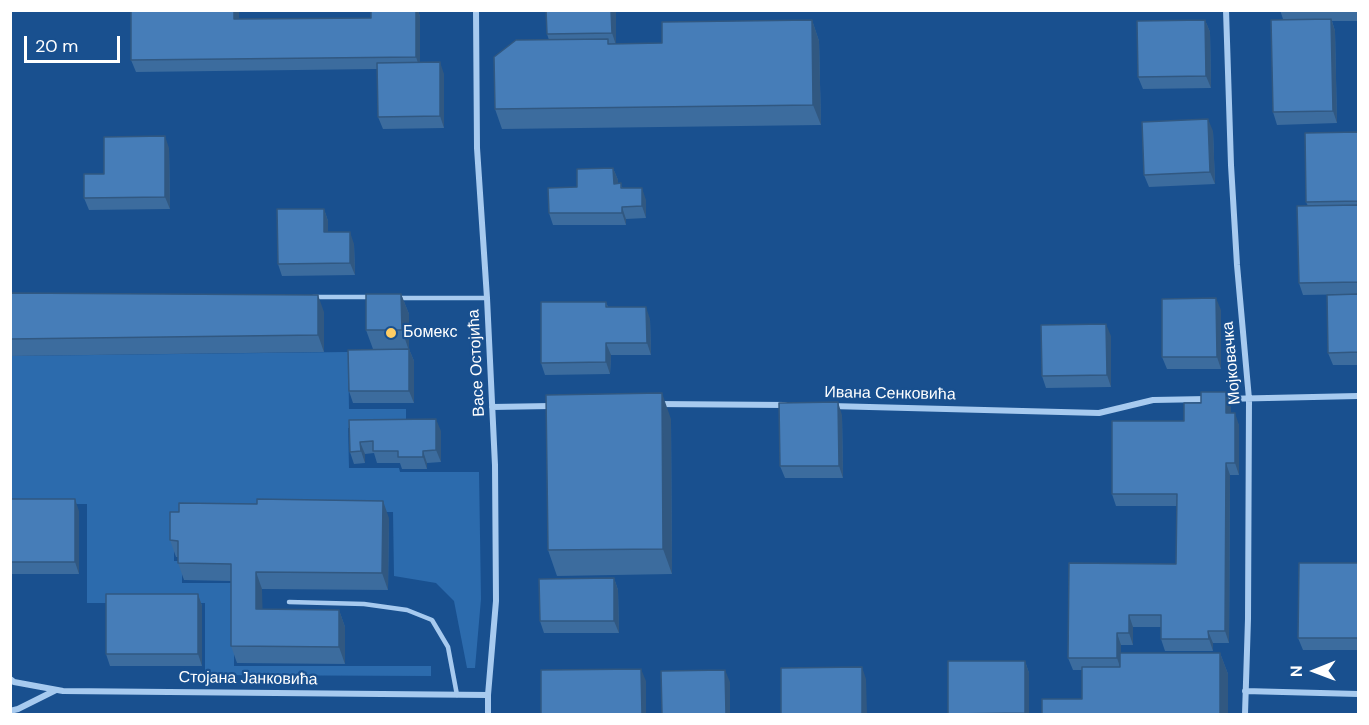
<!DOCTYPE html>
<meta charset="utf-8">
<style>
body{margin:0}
#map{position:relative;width:1369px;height:725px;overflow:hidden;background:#19508f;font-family:"DM Sans",sans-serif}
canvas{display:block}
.frame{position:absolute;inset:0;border:12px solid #fff;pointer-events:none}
.north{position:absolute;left:1285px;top:641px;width:60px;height:60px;-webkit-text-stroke:4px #19508f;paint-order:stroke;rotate:269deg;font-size:16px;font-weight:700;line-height:24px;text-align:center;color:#fff}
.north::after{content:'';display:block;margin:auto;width:21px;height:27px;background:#fff;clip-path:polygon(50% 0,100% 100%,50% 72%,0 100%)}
.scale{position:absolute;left:24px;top:36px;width:96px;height:27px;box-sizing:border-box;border:3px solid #fff;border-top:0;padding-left:8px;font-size:18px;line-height:21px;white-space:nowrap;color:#fff;-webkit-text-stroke:4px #19508f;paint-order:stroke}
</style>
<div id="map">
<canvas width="1369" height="725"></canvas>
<div class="frame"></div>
<div class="north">N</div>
<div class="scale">20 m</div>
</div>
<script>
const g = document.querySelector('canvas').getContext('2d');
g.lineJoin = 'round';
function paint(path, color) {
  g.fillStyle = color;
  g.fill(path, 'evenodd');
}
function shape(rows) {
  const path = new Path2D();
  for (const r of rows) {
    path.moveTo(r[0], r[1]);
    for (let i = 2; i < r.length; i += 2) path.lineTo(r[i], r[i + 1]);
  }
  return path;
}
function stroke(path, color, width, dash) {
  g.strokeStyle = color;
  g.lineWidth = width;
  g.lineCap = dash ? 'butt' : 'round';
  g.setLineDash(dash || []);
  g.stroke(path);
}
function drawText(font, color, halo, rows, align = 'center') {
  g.font = font + ' "DM Sans",sans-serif';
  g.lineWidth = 4.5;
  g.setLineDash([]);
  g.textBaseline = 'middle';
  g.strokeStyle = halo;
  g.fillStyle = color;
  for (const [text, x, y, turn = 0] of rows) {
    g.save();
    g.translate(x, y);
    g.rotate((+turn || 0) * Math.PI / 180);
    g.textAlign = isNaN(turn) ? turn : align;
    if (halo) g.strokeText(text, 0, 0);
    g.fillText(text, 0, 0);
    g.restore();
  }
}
paint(shape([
 [348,352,349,409,406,409,406,427,348,428,349,468,399,468,400,472,479,472,481,599,475,668,467,668,454,601,436,583,394,576,393,512,349,512,174,527,174,561,182,561,182,583,234,583,234,666,431,666,431,676,205,675,205,603,87,603,87,504,11,504,10,356]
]), '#2c6bad');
stroke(shape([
 [313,297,370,297],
 [397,298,487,298],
 [289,602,364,604,407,610,432,620,448,647,457,695]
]), '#a7caef', 4.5);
stroke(shape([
 [476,10,477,148,487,298,495,465,496,601,488,695,488,714],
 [1226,10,1231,165,1237,265,1249,399,1248,619,1245,714],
 [1223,399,1358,396],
 [657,404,785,405],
 [831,406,1099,413,1153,400,1207,399],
 [492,407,551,406],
 [10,679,14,682,63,691,488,695],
 [1245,691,1358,694],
 [10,711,18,709,56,690]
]), '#a7caef', 6);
paint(shape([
 [131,10,239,10,239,19,371,18,371,10,418,10,420,17,420,62,444,74,444,128,383,129,378,117,378,69,136,72,131,60],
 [616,10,616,44,662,43,812,20,819,41,821,125,502,129,495,109,549,40,547,34],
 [1280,10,1359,10,1359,21,1332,21,1335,31,1337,123,1277,125,1273,112,1283,19],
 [1205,20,1210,32,1211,88,1143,89,1138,77],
 [1213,131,1215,184,1149,187,1144,175],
 [1358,132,1359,134,1359,294,1303,295,1299,283,1308,206,1306,202],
 [169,148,170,209,89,210,84,198,104,174],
 [613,168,618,180,618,183,623,188,646,200,646,218,626,219,626,225,553,225,549,213,577,187],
 [324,209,328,221,328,232,354,244,355,275,282,276,278,264],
 [10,293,324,312,324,352,10,356],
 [401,294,409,314,409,349,414,361,414,403,353,403,349,391,373,349,366,330],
 [1359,294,1359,365,1333,365,1328,353],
 [606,302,608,307,650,319,651,355,611,355,610,374,545,375,541,363],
 [1221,310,1221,369,1167,369,1162,357],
 [1111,336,1111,387,1046,388,1042,376],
 [1231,404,1231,413,1239,425,1239,475,1230,475,1229,643,1213,643,1213,651,1165,651,1161,639,1161,627,1133,627,1133,645,1121,645,1121,653,1220,653,1228,674,1082,699,1082,670,1073,670,1068,658,1176,564,1177,506,1116,506,1112,494,1184,421],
 [842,415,843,478,785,478,780,466],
 [671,419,672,574,557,576,548,550],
 [349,420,441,431,441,462,427,463,427,469,402,469,400,463,377,463,374,453,365,454,365,463,354,464,350,452],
 [10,499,79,511,79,574,10,574],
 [179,512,389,518,388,590,262,589,262,609,339,610,345,627,345,664,237,663,231,646,231,581,184,580,178,563,178,557,176,557,170,540],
 [1359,563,1359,650,1303,650,1298,638],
 [614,578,618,590,619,633,544,633,540,621],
 [198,594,202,606,202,666,110,666,106,654],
 [948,661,1025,661,1029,673,1029,714,949,714]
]), '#3c6c9e');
paint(shape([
 [234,10,239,10,239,31,234,19],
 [416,10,418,10,420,17,420,69,416,57],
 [611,10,616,10,616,45,612,33],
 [1331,19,1335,31,1337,123,1333,111],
 [812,20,819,41,821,125,813,105],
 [1205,20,1210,32,1211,88,1206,76],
 [440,62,444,74,444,128,440,116],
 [1208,119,1213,131,1215,184,1210,172],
 [165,136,169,148,170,209,165,197],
 [613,168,618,180,618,196,614,184],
 [642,188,646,200,646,218,642,206],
 [622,207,626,219,626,225,622,213],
 [324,209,328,221,328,244,324,232],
 [350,232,354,244,355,275,350,263],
 [401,294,409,314,409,351,402,330],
 [318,295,324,312,324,352,318,335],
 [1216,298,1221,310,1221,369,1217,357],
 [646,307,650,319,651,355,647,343],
 [1106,324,1111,336,1111,387,1107,375],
 [606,343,611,355,610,374,606,362],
 [409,349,414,361,414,403,409,391],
 [1226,392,1231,404,1231,425,1226,413],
 [662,393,671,419,672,574,663,549],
 [838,402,842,415,843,478,839,466],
 [1235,413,1239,425,1239,475,1235,463],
 [436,419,441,431,441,462,436,450],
 [360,442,365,454,365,463,361,451],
 [423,451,427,463,427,469,423,457],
 [1226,463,1230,475,1229,643,1225,631],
 [75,499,79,511,79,574,75,562],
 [383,501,389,518,388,590,382,573],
 [256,572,262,589,263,626,256,609],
 [614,578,618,590,619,633,614,621],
 [198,594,202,606,202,666,198,654],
 [339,610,345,627,345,664,339,647],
 [1129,615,1133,627,1133,645,1129,633],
 [1208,631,1213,643,1213,651,1209,639],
 [1117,633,1121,645,1121,670,1117,658],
 [1220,653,1228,674,1228,714,1220,714],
 [1025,661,1029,673,1029,714,1026,714,1025,713],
 [862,667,866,679,867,714,862,714],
 [641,669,646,681,646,714,642,714],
 [725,670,730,682,730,714,726,714]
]), '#315881');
const building = shape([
 [131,10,234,10,234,19,371,18,371,10,416,10,416,57,131,60,131,10],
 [546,10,611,10,612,33,547,34,546,10],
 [1331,19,1333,111,1273,112,1271,20,1331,19],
 [812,20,813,105,495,109,494,57,516,40,608,39,608,44,662,43,662,22,812,20],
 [1205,20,1206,76,1138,77,1137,21,1205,20],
 [440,62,440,116,378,117,377,63,440,62],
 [1208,119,1210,172,1144,175,1142,122,1208,119],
 [1358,132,1359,201,1306,202,1305,133,1358,132],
 [165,136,165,197,84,198,84,174,104,174,104,137,165,136],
 [613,168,614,184,621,183,621,188,642,188,642,206,622,207,622,213,549,213,548,188,577,187,577,169,613,168],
 [1359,205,1359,282,1299,283,1297,206,1359,205],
 [277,209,324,209,324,232,350,232,350,263,278,264,277,209],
 [10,293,318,295,318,335,10,339,10,293],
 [366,294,401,294,402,330,366,330,366,294],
 [1359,294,1359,352,1328,353,1327,295,1359,294],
 [1216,298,1217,357,1162,357,1162,299,1216,298],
 [541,302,606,302,606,307,646,307,647,343,606,343,606,362,541,363,541,302],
 [1106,324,1107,375,1042,376,1041,325,1106,324],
 [409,349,409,391,349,391,348,350,409,349],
 [1201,392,1226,392,1226,413,1235,413,1235,463,1226,463,1225,631,1208,631,1209,639,1161,639,1161,615,1129,615,1129,633,1117,633,1117,658,1068,658,1069,563,1176,564,1177,494,1112,494,1112,421,1184,421,1184,403,1201,403,1201,392],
 [662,393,663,549,548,550,546,395,662,393],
 [838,402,839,466,780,466,779,403,838,402],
 [436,419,436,450,423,451,423,457,398,457,398,451,373,451,373,441,360,442,361,451,350,452,349,420,436,419],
 [10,499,75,499,75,562,10,562,10,499],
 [257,499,383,501,382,573,256,572,256,609,339,610,339,647,231,646,231,564,178,563,178,541,170,540,170,512,179,512,179,503,257,504,257,499],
 [1299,563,1359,563,1359,638,1298,638,1299,563],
 [614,578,614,621,540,621,539,579,614,578],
 [106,594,198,594,198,654,106,654,106,594],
 [1120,653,1220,653,1220,714,1042,714,1042,699,1082,699,1082,667,1120,667,1120,653],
 [948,661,1025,661,1025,713,948,714,948,661],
 [862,667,862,714,781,714,781,668,862,667],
 [641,669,642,714,541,714,541,670,641,669],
 [725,670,726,714,662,714,661,671,725,670]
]);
paint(building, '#467db8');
stroke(building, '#315881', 1.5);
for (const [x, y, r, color] of [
 [391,333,6,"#ffcd64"]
]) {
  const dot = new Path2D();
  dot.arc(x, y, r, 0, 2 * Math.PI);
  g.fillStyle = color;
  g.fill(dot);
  stroke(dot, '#19508f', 2);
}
drawText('16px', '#fff', '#19508f', [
 ["Бомекс",403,333]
], 'left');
drawText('16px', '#fff', '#19508f', [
 ["Васе Остојића",477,363,-93],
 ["Мојковачка",1232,363,-95],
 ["Ивана Сенковића",890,394,1],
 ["Стојана Јанковића",248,679,1]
]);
</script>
